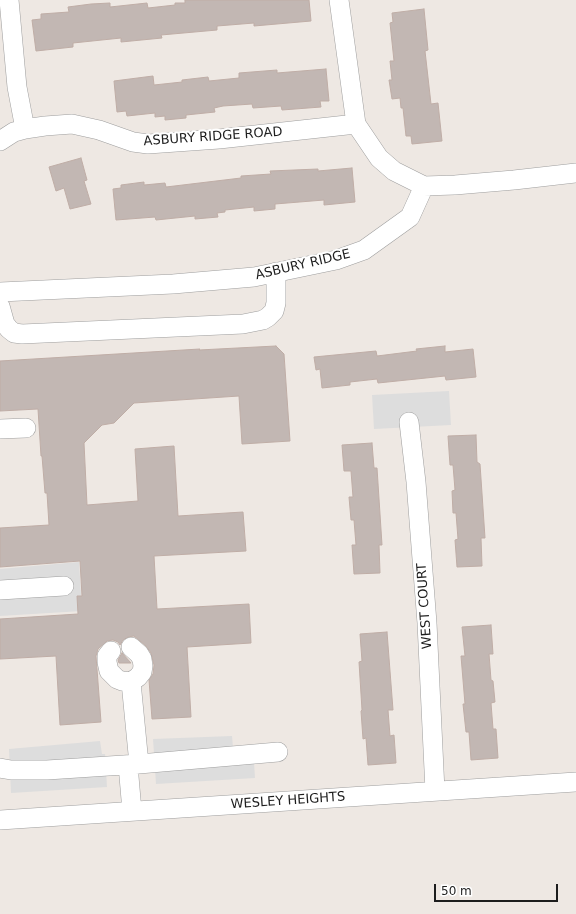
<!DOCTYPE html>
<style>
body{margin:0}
#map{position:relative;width:576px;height:914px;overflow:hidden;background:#eee8e3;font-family:"DejaVu Sans",sans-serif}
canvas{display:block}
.scale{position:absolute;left:434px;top:884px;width:124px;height:18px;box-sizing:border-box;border:2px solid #1d1d1d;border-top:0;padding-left:5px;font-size:12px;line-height:14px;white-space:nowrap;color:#1d1d1d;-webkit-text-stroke:3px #fff;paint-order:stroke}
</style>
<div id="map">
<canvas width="576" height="914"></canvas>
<div class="scale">50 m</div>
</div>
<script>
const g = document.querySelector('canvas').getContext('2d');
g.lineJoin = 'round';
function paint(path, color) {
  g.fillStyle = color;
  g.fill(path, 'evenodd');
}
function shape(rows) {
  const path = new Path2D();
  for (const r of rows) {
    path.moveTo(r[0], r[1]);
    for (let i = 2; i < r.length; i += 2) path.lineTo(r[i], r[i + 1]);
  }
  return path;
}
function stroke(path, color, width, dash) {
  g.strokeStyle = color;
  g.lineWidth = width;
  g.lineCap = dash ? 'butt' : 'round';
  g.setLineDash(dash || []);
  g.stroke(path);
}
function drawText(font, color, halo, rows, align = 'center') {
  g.font = font + ' "DejaVu Sans",sans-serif';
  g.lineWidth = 4;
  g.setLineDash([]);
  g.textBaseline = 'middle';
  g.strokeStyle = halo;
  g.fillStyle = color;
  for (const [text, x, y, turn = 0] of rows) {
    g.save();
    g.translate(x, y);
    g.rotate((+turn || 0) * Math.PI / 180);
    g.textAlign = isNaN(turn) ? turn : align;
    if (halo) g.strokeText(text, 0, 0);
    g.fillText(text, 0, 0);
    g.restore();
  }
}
paint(shape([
 [449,391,451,425,374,429,372,395],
 [79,562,82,611,0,616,0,569],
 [232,736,233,748,253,747,255,778,156,784,153,739],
 [100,741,102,754,105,754,107,787,11,793,9,749]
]), '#ddd');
const building = shape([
 [185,0,309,0,311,21,254,26,254,23,217,26,217,30,161,35,162,38,121,42,121,38,73,43,73,47,36,51,32,20,41,19,41,14,69,12,68,7,91,4,110,3,110,7,147,3,148,8,175,5,175,3,185,3,185,0],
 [424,9,428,50,425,51,431,104,438,103,442,141,412,144,411,136,406,136,403,108,401,108,400,98,392,99,389,80,392,80,390,61,394,61,390,23,393,22,392,13,424,9],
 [326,69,329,101,320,101,321,107,282,110,281,106,253,108,252,104,223,106,214,108,215,112,186,115,186,118,165,120,165,116,155,117,155,113,127,116,126,111,117,112,114,81,153,76,154,85,182,82,182,80,208,77,209,81,239,78,239,73,277,70,277,73,326,69],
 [81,158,87,180,84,181,91,204,70,209,64,188,56,191,49,167,81,158],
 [352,168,355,202,324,205,324,200,275,204,275,209,254,211,254,207,225,210,225,212,217,213,218,217,195,219,195,216,156,220,155,217,116,220,113,189,121,188,121,185,144,182,144,185,165,183,166,187,241,178,241,176,271,174,270,171,318,169,318,171,352,168],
 [276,346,284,354,290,441,242,444,239,396,134,403,114,423,102,425,84,443,87,505,138,501,135,449,174,446,178,516,243,512,246,551,154,556,157,609,249,604,251,643,187,647,191,717,152,719,149,680,153,674,154,665,151,653,146,646,134,636,128,637,123,640,120,645,118,642,113,640,107,641,98,649,96,656,101,722,60,725,56,656,0,659,0,619,78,614,77,596,82,596,80,561,0,567,0,528,49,525,47,493,45,493,42,456,41,456,38,409,0,411,0,361,200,349,199,350,276,346],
 [445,346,445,352,473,349,476,377,446,380,445,376,378,383,377,379,350,382,350,385,322,388,320,369,316,370,314,357,376,351,377,356,417,351,416,349,445,346],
 [476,435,477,462,480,464,485,538,481,538,482,566,457,567,455,540,458,539,456,513,453,513,452,491,455,490,453,465,450,465,448,436,476,435],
 [372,443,374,468,377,468,382,545,379,545,380,573,354,574,352,545,356,545,354,520,351,520,349,497,353,497,351,471,344,471,342,445,372,443],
 [491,625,493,654,489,654,491,680,493,681,495,702,491,703,493,729,496,729,498,758,471,760,469,732,466,732,463,704,465,704,461,656,465,656,462,627,491,625],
 [387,632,393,710,388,710,390,736,394,735,396,763,368,765,366,738,363,739,361,711,362,710,359,662,362,661,360,634,387,632],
 [122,653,131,663,119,663,118,660,122,653]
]);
paint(building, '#c2b7b3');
stroke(building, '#bfada6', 1);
const minor = shape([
 [9,0,17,87,25,129],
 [339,0,356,124,379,158,394,171,424,186],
 [0,141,14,132,25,129,45,126,72,124,99,130,133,142,148,144,219,139,356,124],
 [0,292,173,284,254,277,336,260,364,250,410,217,424,186,455,185,514,180,576,173],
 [0,306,5,324,9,329,14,333,22,334,243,324,263,320,268,317,274,311,276,303,276,272],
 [409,422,416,482,427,623,435,791],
 [0,429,26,428],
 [0,590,64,586],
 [111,651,107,656,107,662,109,671,117,679,122,681,131,682,138,677,142,672,143,666,142,659,139,654,131,647],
 [131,682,139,764],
 [128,765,132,811],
 [0,768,11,770,47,770,139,764,278,752],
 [0,820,576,782]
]);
stroke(minor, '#9e9e9e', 20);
stroke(minor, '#fff', 19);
drawText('13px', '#1d1d1d', '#fff', [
 ["ASBURY RIDGE ROAD",213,137,-4],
 ["ASBURY RIDGE",303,265,-13],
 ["WEST COURT",425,606,-94],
 ["WESLEY HEIGHTS",288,801,-4]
]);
</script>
